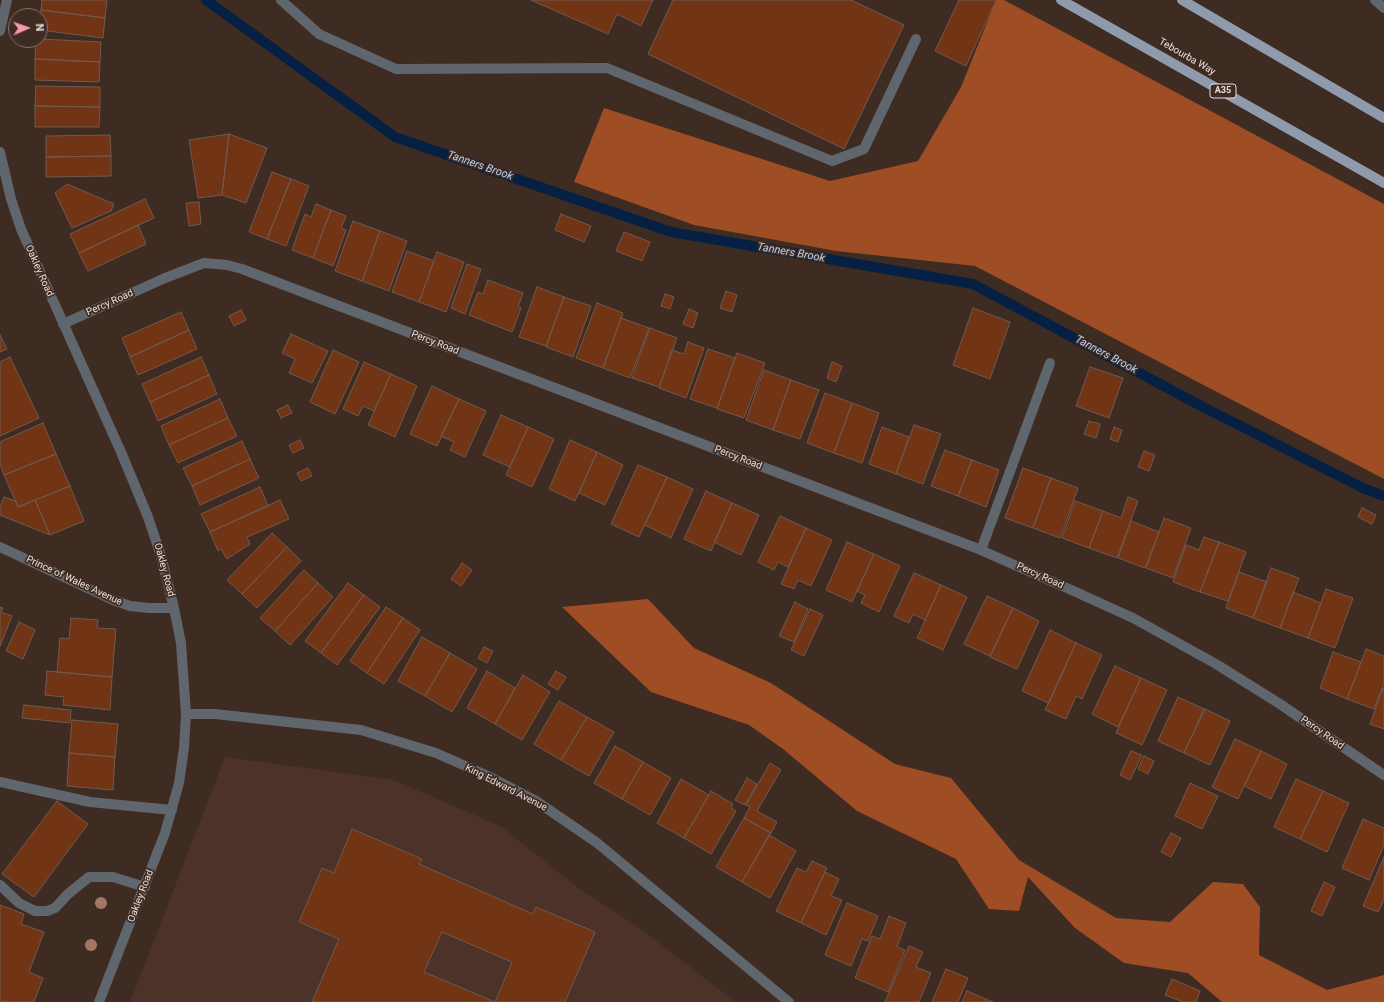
<!DOCTYPE html>
<style>
body{margin:0}
#map{position:relative;width:1384px;height:1002px;overflow:hidden;background:#3e2b22;font-family:Roboto,sans-serif}
canvas{display:block}
.north{position:absolute;left:8px;top:8px;width:40px;height:40px;box-sizing:border-box;background:#3e2b22;border:1px solid #83736b;border-radius:50%;rotate:88deg;font-size:11px;font-weight:700;line-height:16px;text-align:center;color:#ebded8}
.north::after{content:'';display:block;margin:auto;width:14px;height:18px;background:#f29aaf;clip-path:polygon(50% 0,100% 100%,50% 72%,0 100%)}
</style>
<div id="map">
<canvas width="1384" height="1002"></canvas>
<div class="north">N</div>
</div>
<script>
const g = document.querySelector('canvas').getContext('2d');
g.lineJoin = 'round';
function paint(path, color) {
  g.fillStyle = color;
  g.fill(path, 'evenodd');
}
function shape(rows) {
  const path = new Path2D();
  for (const r of rows) {
    path.moveTo(r[0], r[1]);
    for (let i = 2; i < r.length; i += 2) path.lineTo(r[i], r[i + 1]);
  }
  return path;
}
function stroke(path, color, width, dash) {
  g.strokeStyle = color;
  g.lineWidth = width;
  g.lineCap = dash ? 'butt' : 'round';
  g.setLineDash(dash || []);
  g.stroke(path);
}
function drawText(font, color, halo, rows, align = 'center') {
  g.font = font + ' Roboto,sans-serif';
  g.lineWidth = 3.5;
  g.setLineDash([]);
  g.textBaseline = 'middle';
  g.strokeStyle = halo;
  g.fillStyle = color;
  for (const [text, x, y, turn = 0] of rows) {
    g.save();
    g.translate(x, y);
    g.rotate((+turn || 0) * Math.PI / 180);
    g.textAlign = isNaN(turn) ? turn : align;
    if (halo) g.strokeText(text, 0, 0);
    g.fillText(text, 0, 0);
    g.restore();
  }
}
paint(shape([
 [225,757,394,780,500,826,580,889,638,927,736,1002,130,1002]
]), '#4c3228');
paint(shape([
 [996,0,1004,0,1384,204,1384,479,975,266,836,251,694,225,574,182,604,108,830,181,918,161,961,87],
 [648,599,694,648,771,683,895,764,951,778,1019,860,1116,918,1170,922,1213,882,1243,884,1260,907,1259,955,1327,990,1384,975,1384,1002,1222,1002,1188,973,1124,963,1075,928,1028,877,1019,911,989,909,956,859,857,811,783,749,749,725,651,692,562,607]
]), '#9f4d25');
stroke(shape([
 [206,0,395,137,671,232,973,284,1203,407,1365,489,1384,496]
]), '#052042', 10);
const building = shape([
 [42,0,107,0,105,18,41,10,42,0],
 [531,0,653,0,641,26,617,14,608,34,531,0],
 [673,0,851,0,904,25,844,149,648,54,673,0],
 [959,0,996,0,966,66,935,51,959,0],
 [41,10,105,18,103,38,40,30,41,10],
 [40,39,101,42,100,62,35,59,36,40,40,39],
 [35,59,100,62,99,82,35,80,35,59],
 [36,86,100,87,100,107,35,106,36,86],
 [35,106,100,107,99,127,35,127,35,106],
 [229,134,267,148,246,203,222,195,229,134],
 [229,134,222,195,198,198,189,140,229,134],
 [110,135,111,156,46,157,46,136,110,135],
 [111,156,111,176,46,177,46,157,111,156],
 [272,172,291,179,267,239,249,232,272,172],
 [291,179,309,186,286,246,267,239,291,179],
 [67,184,114,204,111,211,72,228,55,193,67,184],
 [145,199,154,218,79,253,70,234,145,199],
 [199,202,201,224,189,226,186,203,199,202],
 [316,204,331,210,313,258,292,250,305,214,311,217,316,204],
 [331,210,346,216,341,228,346,230,333,266,313,258,331,210],
 [561,214,591,226,584,242,555,230,561,214],
 [353,221,380,231,362,281,335,271,353,221],
 [138,225,146,244,88,271,79,253,138,225],
 [380,231,407,241,389,291,362,281,380,231],
 [624,232,650,242,642,261,616,251,624,232],
 [407,251,434,261,419,302,392,292,407,251],
 [437,252,464,262,446,312,419,302,437,252],
 [467,264,481,269,465,314,451,308,467,264],
 [488,280,523,293,518,307,521,308,512,332,469,315,478,292,483,294,488,280],
 [537,287,564,297,546,346,519,337,537,287],
 [726,291,737,295,732,312,720,308,726,291],
 [665,294,674,297,670,309,661,306,665,294],
 [564,297,591,306,573,357,546,347,564,297],
 [597,303,623,313,603,368,576,358,597,303],
 [973,308,1010,322,990,379,953,365,973,308],
 [689,309,698,313,693,328,683,324,689,309],
 [241,310,246,320,234,326,229,316,241,310],
 [181,312,189,330,130,357,122,338,181,312],
 [621,318,649,328,630,378,603,368,621,318],
 [650,328,677,338,659,387,632,378,650,328],
 [189,330,197,349,138,375,130,357,189,330],
 [291,334,328,351,312,383,289,373,295,359,282,353,291,334],
 [0,335,7,349,0,352,0,335],
 [688,342,704,348,686,398,659,388,672,350,684,354,688,342],
 [708,349,735,358,717,408,690,399,708,349],
 [333,350,359,362,335,414,310,402,333,350],
 [737,353,765,363,744,418,717,409,737,353],
 [10,357,39,418,0,436,0,362,10,357],
 [201,357,209,375,150,402,142,384,201,357],
 [364,362,391,374,374,411,363,406,358,416,343,409,364,362],
 [832,362,842,366,836,382,827,378,832,362],
 [1090,367,1123,378,1109,418,1076,406,1090,367],
 [764,370,791,380,773,430,746,420,764,370],
 [391,374,417,386,395,437,368,425,391,374],
 [209,375,217,394,158,421,150,402,209,375],
 [791,380,819,390,800,439,773,430,791,380],
 [432,386,459,399,437,446,410,434,432,386],
 [825,393,852,403,834,453,807,443,825,393],
 [220,399,228,418,169,445,161,426,220,399],
 [459,399,486,411,465,457,450,450,454,442,441,436,459,399],
 [852,403,879,413,862,463,834,453,852,403],
 [288,405,292,413,281,418,277,410,288,405],
 [501,415,528,427,510,467,483,455,501,415],
 [228,418,237,436,178,463,169,445,228,418],
 [1089,421,1100,424,1096,438,1084,434,1089,421],
 [43,423,56,454,4,475,0,464,0,442,43,423],
 [914,425,941,434,923,484,896,474,914,425],
 [528,427,554,439,532,487,506,475,528,427],
 [882,427,909,437,896,474,869,464,882,427],
 [1114,427,1122,430,1118,442,1110,439,1114,427],
 [300,440,304,448,293,453,289,445,300,440],
 [570,440,597,452,575,501,549,489,570,440],
 [242,441,250,459,192,486,183,468,242,441],
 [945,450,972,460,958,496,931,486,945,450],
 [1144,451,1155,455,1149,471,1138,467,1144,451],
 [597,452,623,465,605,505,579,493,597,452],
 [56,454,70,486,18,507,4,475,56,454],
 [250,459,259,478,200,505,192,486,250,459],
 [972,460,999,470,986,507,958,496,972,460],
 [638,465,667,477,639,537,611,524,638,465],
 [308,468,312,476,301,481,297,473,308,468],
 [1023,468,1051,478,1033,528,1005,518,1023,468],
 [667,477,693,489,671,538,645,525,667,477],
 [1051,478,1078,488,1060,538,1033,528,1051,478],
 [70,486,84,521,50,535,35,500,70,486],
 [260,487,268,506,210,532,201,514,260,487],
 [706,491,732,503,711,551,684,539,706,491],
 [4,497,16,501,18,507,35,500,50,535,0,515,0,508,4,497],
 [1128,497,1138,501,1117,558,1089,548,1103,511,1121,518,1128,497],
 [280,500,289,519,247,537,250,544,227,559,221,549,218,551,210,532,280,500],
 [1075,501,1103,511,1089,548,1062,538,1075,501],
 [732,503,759,515,741,555,714,542,732,503],
 [1362,508,1376,515,1372,524,1358,517,1362,508],
 [780,516,806,528,788,567,778,562,774,570,758,562,780,516],
 [1164,518,1191,528,1173,578,1146,568,1164,518],
 [1131,521,1159,532,1145,568,1118,558,1131,521],
 [806,528,832,540,811,586,798,580,794,589,781,584,806,528],
 [272,533,287,547,242,594,227,580,272,533],
 [1204,537,1219,542,1200,592,1173,582,1186,545,1199,550,1204,537],
 [847,542,874,554,852,602,826,590,847,542],
 [1219,542,1246,552,1228,601,1200,592,1219,542],
 [287,547,301,561,257,608,242,594,287,547],
 [874,554,900,566,879,612,861,603,865,595,857,591,874,554],
 [462,563,472,570,461,586,451,579,462,563],
 [1271,568,1299,578,1280,628,1253,618,1271,568],
 [304,570,318,583,275,631,260,618,304,570],
 [1239,572,1267,582,1253,618,1226,608,1239,572],
 [914,573,941,585,925,620,913,614,909,623,894,616,914,573],
 [318,583,333,597,290,645,275,631,318,583],
 [348,583,364,595,321,653,305,641,348,583],
 [941,585,967,597,943,650,917,638,941,585],
 [1326,589,1353,598,1335,648,1308,638,1326,589],
 [1293,592,1321,603,1308,638,1280,628,1293,592],
 [364,595,380,607,337,665,321,653,364,595],
 [987,596,1013,608,990,656,964,644,987,596],
 [795,602,808,609,794,642,779,636,795,602],
 [0,607,3,608,1,612,12,616,0,646,0,607],
 [386,607,403,618,367,673,350,661,386,607],
 [1013,608,1039,621,1017,669,990,657,1013,608],
 [810,609,823,615,804,656,791,650,810,609],
 [71,618,98,620,97,628,116,629,112,677,57,672,60,638,69,639,71,618],
 [403,618,420,630,384,684,367,673,403,618],
 [19,622,35,630,23,659,6,651,19,622],
 [1050,630,1076,643,1049,703,1022,691,1050,630],
 [422,637,450,653,425,696,398,681,422,637],
 [1076,643,1102,655,1082,699,1076,696,1066,719,1045,710,1076,643],
 [484,647,493,651,487,663,478,658,484,647],
 [1366,649,1384,656,1384,683,1374,709,1347,699,1366,649],
 [1333,652,1361,662,1347,699,1320,688,1333,652],
 [450,653,477,669,452,712,425,696,450,653],
 [1115,666,1141,678,1118,727,1092,714,1115,666],
 [47,671,112,677,110,710,63,705,64,697,45,695,47,671],
 [487,671,515,688,495,724,467,708,487,671],
 [556,671,566,677,558,690,548,684,556,671],
 [523,675,550,692,522,740,495,724,523,675],
 [1141,678,1167,690,1142,745,1116,733,1141,678],
 [1383,688,1384,688,1384,729,1370,724,1383,688],
 [1178,697,1204,709,1184,753,1158,741,1178,697],
 [559,701,587,717,561,760,534,744,559,701],
 [24,705,71,710,70,723,22,718,24,705],
 [1205,709,1230,721,1210,765,1184,753,1205,709],
 [587,717,614,732,589,776,561,760,587,717],
 [72,720,118,724,115,757,69,753,72,720],
 [1235,739,1261,751,1238,799,1212,787,1235,739],
 [615,746,643,762,622,799,594,783,615,746],
 [1131,751,1142,755,1130,780,1120,775,1131,751],
 [1261,751,1287,764,1271,799,1244,786,1261,751],
 [69,753,115,757,113,790,67,786,69,753],
 [1144,756,1154,761,1148,774,1138,769,1144,756],
 [643,762,671,778,650,815,622,799,643,762],
 [770,763,781,770,757,811,777,822,771,833,744,818,750,807,746,805,770,763],
 [747,778,757,784,745,805,735,800,747,778],
 [681,779,709,795,684,838,657,823,681,779],
 [1296,779,1323,791,1300,839,1274,827,1296,779],
 [1190,783,1218,796,1202,829,1175,816,1190,783],
 [711,791,733,804,731,808,736,811,711,854,684,838,711,791],
 [1323,791,1349,803,1327,852,1300,839,1323,791],
 [57,801,88,824,34,897,2,874,57,801],
 [744,818,771,833,742,882,716,867,744,818],
 [1363,819,1384,828,1384,845,1369,880,1342,868,1363,819],
 [352,829,422,859,419,864,533,914,536,907,595,932,565,1002,495,1002,512,962,442,932,424,972,495,1002,312,1002,339,939,299,922,322,868,334,873,352,829],
 [1171,833,1181,838,1171,857,1161,852,1171,833],
 [769,835,796,851,770,898,742,882,769,835],
 [1384,857,1384,900,1378,912,1363,906,1384,857],
 [812,861,827,868,801,923,776,911,797,868,806,872,812,861],
 [825,872,839,879,831,896,842,900,826,935,801,923,825,872],
 [1324,882,1335,887,1322,916,1311,911,1324,882],
 [847,903,878,916,868,941,862,939,851,966,825,955,847,903],
 [0,905,24,914,21,924,44,932,29,972,43,978,34,1002,0,1002,0,905],
 [889,916,906,923,897,947,905,950,888,992,855,978,872,936,880,939,889,916],
 [909,946,923,952,916,967,931,973,919,1002,885,1002,909,946],
 [946,969,968,978,958,1002,932,1002,946,969],
 [1172,979,1200,991,1196,1002,1183,1002,1165,995,1172,979],
 [967,991,993,1002,962,1002,967,991]
]);
paint(building, '#713415');
stroke(building, '#705a50', 1);
stroke(shape([
 [281,0,319,34,396,69,607,68,832,161,864,149,916,39],
 [981,550,1050,363],
 [0,782,90,802,172,810],
 [0,885,19,903,35,911,47,911,55,908,68,894,89,877,113,877,145,887]
]), '#60666e', 10);
stroke(shape([
 [1375,0,1384,8],
 [0,31,7,0],
 [0,152,11,199,21,229,121,452,148,517,161,556,174,608,181,643,186,714,184,748,179,783,165,833,99,1002],
 [63,324,165,278,204,263,227,265,242,269,976,548,1067,588,1133,618,1216,664,1280,704,1384,775],
 [0,547,113,600,130,606,148,608,174,608],
 [186,714,215,714,361,730,436,753,488,776,536,801,596,842,789,1002]
]), '#60666e', 10);
stroke(shape([
 [1061,0,1384,183],
 [1182,0,1384,118]
]), '#8f9bac', 10);
g.fillStyle = '#a57762';
for (const [x, y] of [
 [101,903],
 [91,945]
]) {
  g.beginPath();
  g.arc(x, y, 6, 0, 2 * Math.PI);
  g.fill();
}
for (const [x, y, w] of [
 [1223,91,26]
]) {
  const box = new Path2D();
  box.roundRect(x - w / 2, y - 7, w, 14, 3);
  g.fillStyle = '#3e2b22';
  g.fill(box);
  stroke(box, '#ebded8', 1);
}
drawText('bold 9px', '#ebded8', null, [
 ["A35",1223,91]
]);
drawText('10px', '#ebded8', '#3e2b22', [
 ["Tebourba Way",1187,57,30],
 ["Oakley Road",39,271,66],
 ["Percy Road",110,303,-24],
 ["Percy Road",435,343,21],
 ["Percy Road",738,458,21],
 ["Oakley Road",164,570,75],
 ["Percy Road",1040,576,24],
 ["Prince of Wales Avenue",74,581,25],
 ["Percy Road",1322,733,35],
 ["King Edward Avenue",506,788,27],
 ["Oakley Road",141,896,-69]
]);
drawText('italic 11px', '#b8d4f9', '#3e2b22', [
 ["Tanners Brook",480,166,19],
 ["Tanners Brook",791,253,10],
 ["Tanners Brook",1106,355,28]
]);
</script>
